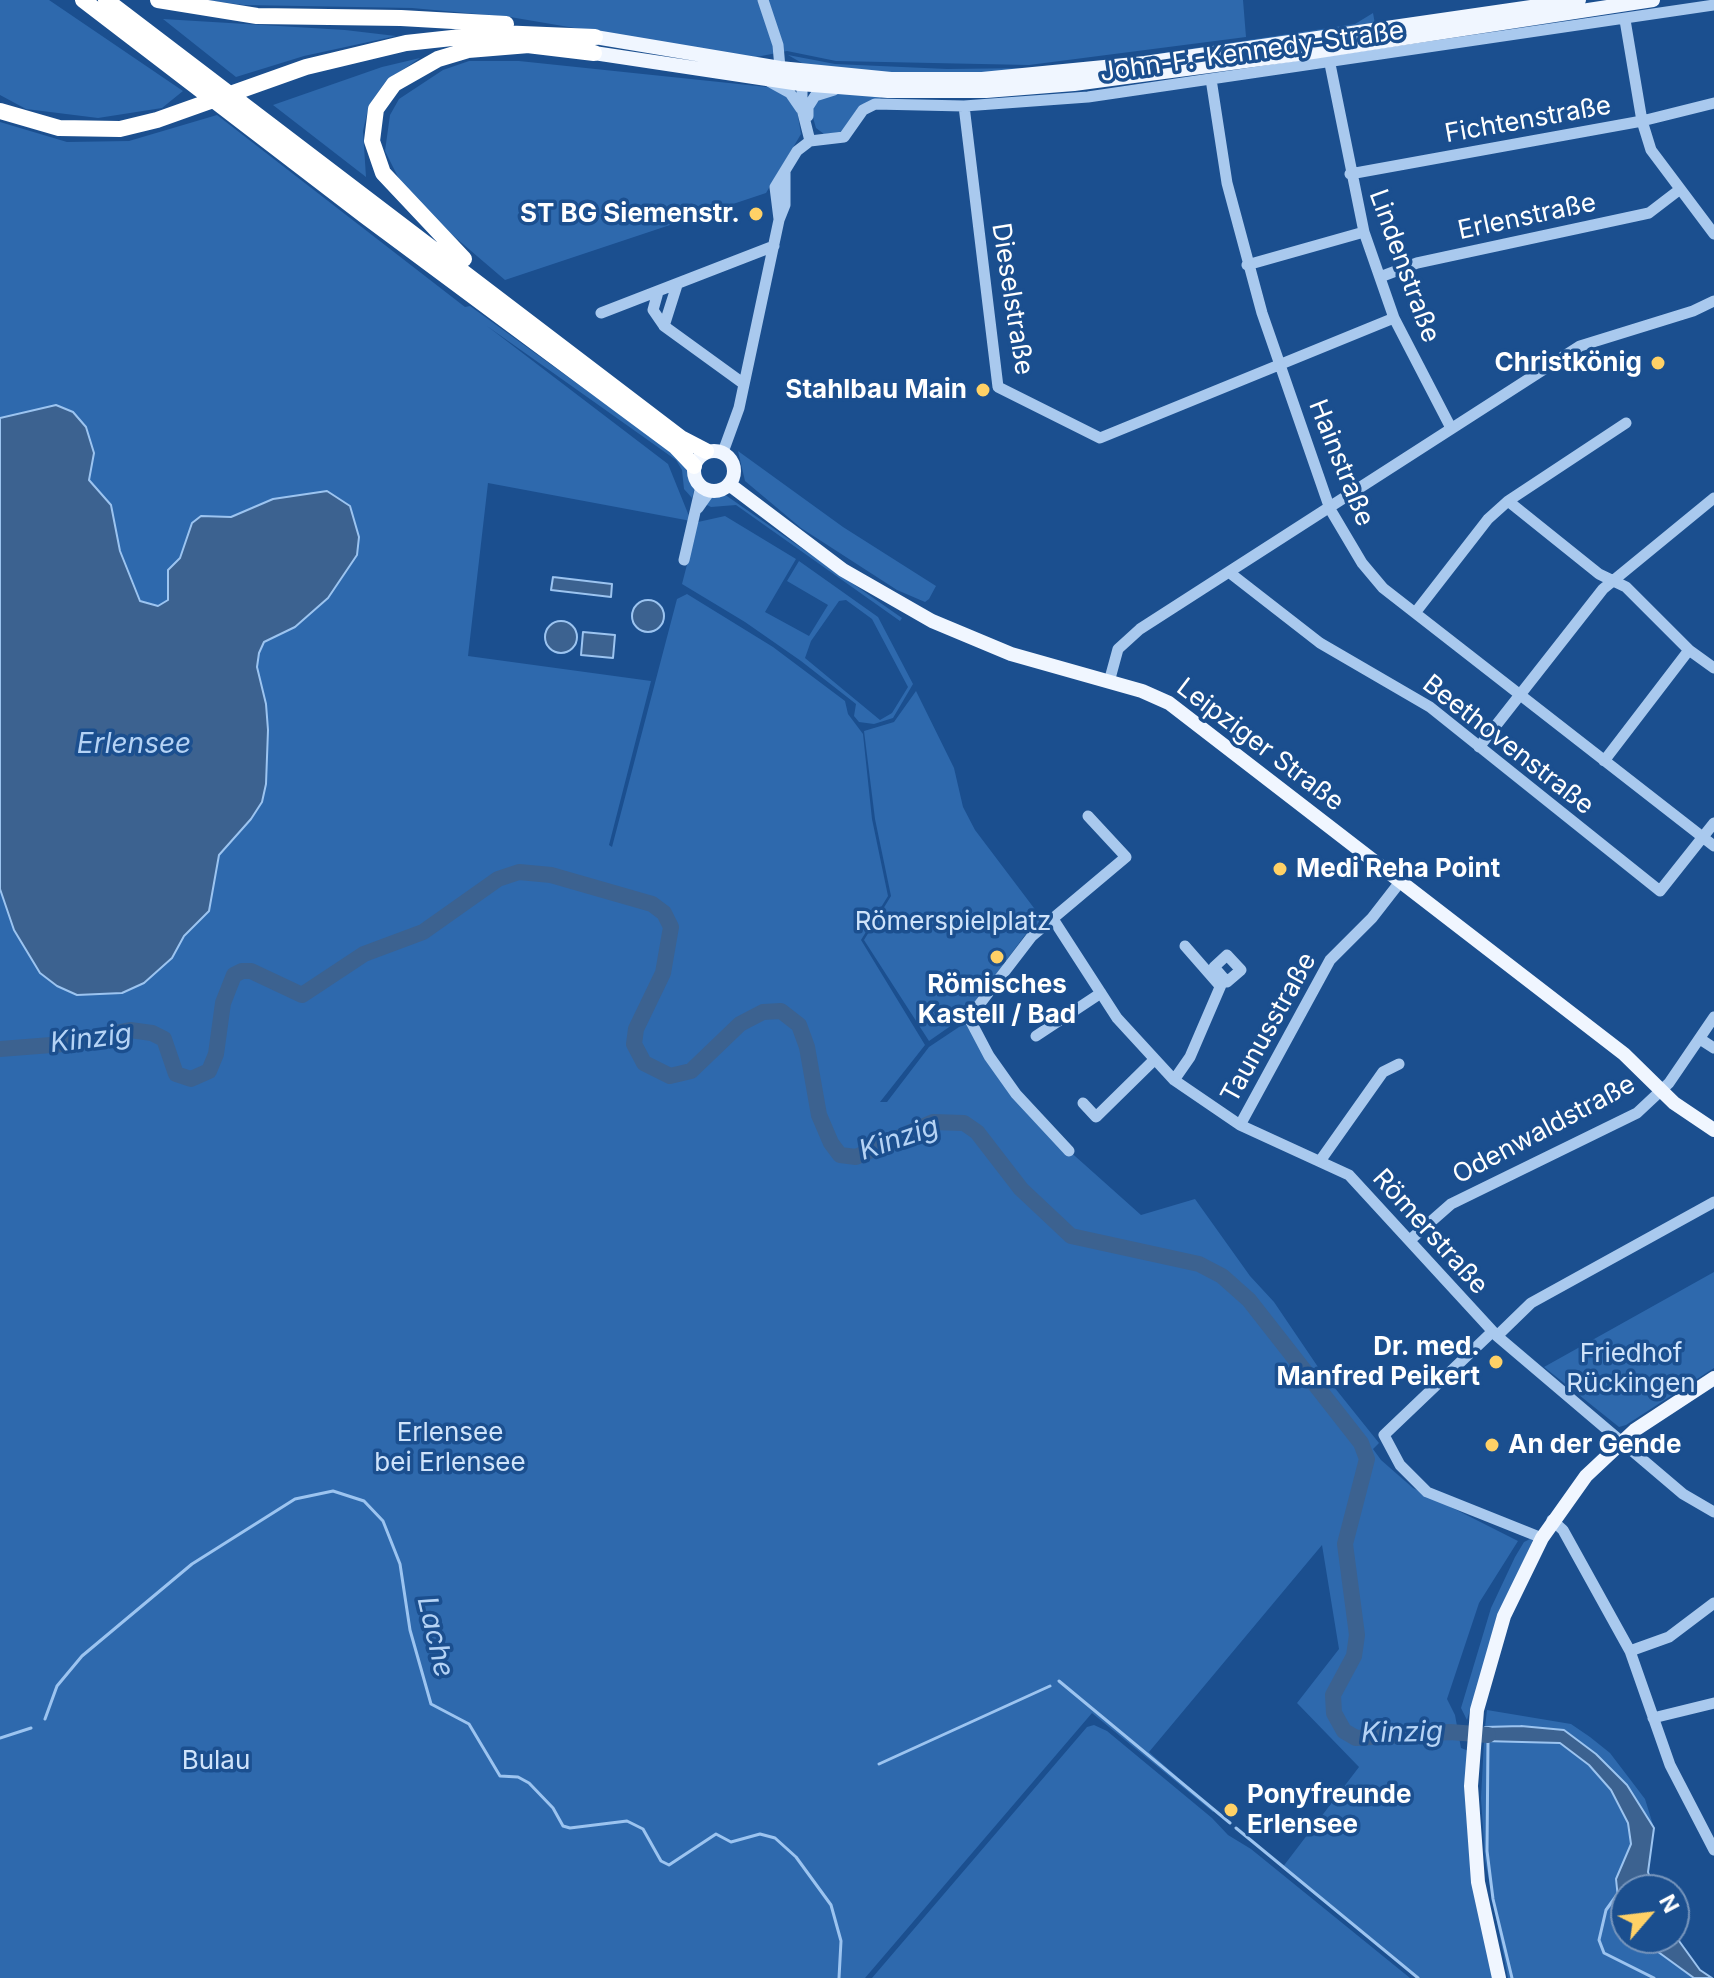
<!DOCTYPE html>
<meta charset="utf-8">
<style>
body{margin:0}
#map{position:relative;width:1714px;height:1978px;overflow:hidden;background:#1b4f8f;font-family:Inter,sans-serif}
canvas{display:block}
.north{position:absolute;left:1610px;top:1874px;width:80px;height:80px;box-sizing:border-box;background:#1b4f8f;border:2px solid #7695bc;border-radius:50%;rotate:62deg;font-size:22px;font-weight:700;line-height:32px;text-align:center;color:#fff}
.north::after{content:'';display:block;margin:auto;width:28px;height:36px;background:#ffd166;clip-path:polygon(50% 0,100% 100%,50% 72%,0 100%)}
</style>
<div id="map">
<canvas width="1714" height="1978"></canvas>
<div class="north">N</div>
</div>
<script>
const g = document.querySelector('canvas').getContext('2d');
g.lineJoin = 'round';
function paint(path, color) {
  g.fillStyle = color;
  g.fill(path, 'evenodd');
}
function shape(rows) {
  const path = new Path2D();
  for (const r of rows) {
    if (r.length === 3) {
      path.moveTo(r[0] + r[2], r[1]);
      path.arc(r[0], r[1], r[2], 0, 2 * Math.PI);
      continue;
    }
    path.moveTo(r[0], r[1]);
    for (let i = 2; i < r.length; i += 2) path.lineTo(r[i], r[i + 1]);
  }
  return path;
}
function stroke(path, color, width, dash) {
  g.strokeStyle = color;
  g.lineWidth = width;
  g.lineCap = dash ? 'butt' : 'round';
  g.setLineDash(dash || []);
  g.stroke(path);
}
function drawText(font, color, halo, rows, align = 'center') {
  g.font = font + ' Inter,sans-serif';
  g.lineWidth = 7;
  g.setLineDash([]);
  g.textBaseline = 'middle';
  g.strokeStyle = halo;
  g.fillStyle = color;
  for (const [text, x, y, turn = 0] of rows) {
    g.save();
    g.translate(x, y);
    g.rotate((+turn || 0) * Math.PI / 180);
    g.textAlign = isNaN(turn) ? turn : align;
    if (halo) g.strokeText(text, 0, 0);
    g.fillText(text, 0, 0);
    g.restore();
  }
}
paint(shape([
 [0,0,49,0,183,91,162,108,98,118,26,109,0,95],
 [205,0,1243,0,1246,37,1029,65,836,61,787,51,751,58,510,17,412,8,244,5],
 [1373,13,1375,24,1145,58,1017,73,891,74,807,66,788,55,835,64,947,69,1033,68,1123,59,1355,24],
 [163,19,345,30,396,36,304,56,236,77],
 [420,58,386,81,369,105,363,131,366,177,273,105,382,67],
 [469,61,519,61,767,87,787,94,797,110,801,134,766,193,505,280,422,209,399,179,385,151,390,115,399,99,443,70],
 [828,93,881,96,880,100,860,105,843,132,824,134,816,128,812,114,814,105],
 [217,115,465,307,470,306,691,466,695,486,692,498,684,489,682,470,676,460,487,326,668,464,691,521,488,483,468,656,651,681,609,845,612,847,677,599,687,594,773,647,845,701,848,714,863,734,872,819,888,896,861,940,925,1045,880,1102,887,1102,929,1047,968,1021,1038,1123,1141,1215,1195,1199,1250,1276,1274,1302,1318,1367,1379,1443,1373,1449,1381,1460,1413,1488,1518,1541,1479,1603,1447,1699,1455,1715,1461,1748,1469,1751,1466,1809,1471,1864,1494,1978,1417,1978,1282,1868,1359,1767,1297,1703,1339,1649,1322,1545,1149,1752,1215,1810,1213,1812,1092,1713,865,1978,0,1978,0,122,67,142,129,141],
 [738,451,843,527,936,586,929,599,925,602,897,590,801,528,745,481],
 [724,494,902,618,900,621,736,505,711,507,705,504,712,497],
 [725,516,796,559,765,612,809,636,828,605,787,581,799,561,878,617,913,684,893,718,874,724,859,722,854,716,856,704,801,661,745,622,682,584,698,522],
 [846,600,872,619,908,687,892,713,880,720,805,658,811,641,839,601],
 [916,691,954,768,963,807,975,830,1040,916,1039,925,1025,935,965,1016,929,1041,864,940,891,896,875,819,864,731,894,722],
 [1714,1272,1714,1368,1626,1425,1619,1427,1544,1367],
 [1530,1539,1533,1540,1499,1614,1467,1720,1461,1708,1491,1608,1515,1557,1524,1542],
 [1487,1710,1571,1724,1590,1737,1610,1753,1645,1799,1654,1828,1627,1785,1596,1754,1565,1730,1485,1727],
 [1094,1725,1107,1731,1212,1818,1228,1835,1251,1849,1410,1978,872,1978,1087,1727],
 [1484,1741,1560,1743,1589,1765,1610,1790,1628,1823,1631,1845,1616,1879,1619,1908,1626,1920,1626,1938,1639,1938,1694,1978,1508,1978,1485,1860,1481,1798]
]), '#2e69ad');
const water = shape([
 [56,405,73,412,86,427,94,453,89,480,111,505,120,551,140,601,158,606,168,600,168,570,180,558,192,523,201,516,231,517,273,499,327,491,350,506,359,537,357,555,328,598,295,627,264,642,259,653,257,667,266,704,268,730,266,784,262,802,251,819,219,855,209,911,184,936,172,958,144,983,122,993,77,995,57,986,40,973,14,930,0,889,0,418,56,405],
 [553,577,612,584,611,597,551,590,553,577],
 [648,616,16],
 [561,637,16],
 [583,632,615,635,613,658,581,655,583,632],
 [1521,1726,1564,1730,1596,1754,1627,1785,1654,1828,1648,1872,1654,1890,1626,1890,1626,1920,1619,1908,1616,1879,1631,1844,1628,1823,1611,1790,1589,1765,1560,1743,1484,1741,1485,1727,1521,1726],
 [1674,1934,1700,1970,1712,1978,1694,1978,1639,1938,1674,1938,1674,1934]
]);
paint(water, '#3c6290');
stroke(water, '#9cc4f0', 2);
stroke(shape([
 [1059,1681,1230,1823],
 [45,1719,57,1686,82,1656,192,1564,295,1499,333,1491,364,1501,383,1521,400,1564,410,1630,431,1704,469,1724,500,1776,518,1777,529,1783,553,1808,563,1826,570,1828,627,1821,643,1829,661,1861,669,1865,716,1834,731,1842,760,1834,775,1838,796,1857,831,1905,841,1941,839,1978],
 [0,1738,31,1728],
 [1488,1740,1487,1851,1493,1899,1512,1978],
 [879,1764,1050,1686],
 [1236,1828,1418,1978],
 [1619,1892,1606,1910,1599,1940,1604,1953,1654,1978]
]), '#9cc4f0', 3);
stroke(shape([
 [0,1049,64,1044,130,1030,152,1033,164,1039,176,1074,191,1079,209,1071,216,1054,223,1003,234,975,242,971,251,971,302,995,364,954,423,932,498,879,519,872,551,875,652,904,664,913,671,927,663,973,636,1029,634,1044,644,1063,670,1076,691,1071,740,1024,763,1012,781,1011,799,1025,807,1047,819,1115,831,1143,840,1155,856,1157,933,1122,964,1123,977,1132,1021,1189,1071,1236,1199,1264,1222,1276,1249,1300,1361,1443,1367,1459,1345,1544,1357,1635,1354,1656,1333,1695,1334,1713,1344,1731,1356,1738,1450,1732,1488,1735]
]), '#3c6290', 16);
stroke(shape([
 [763,0,778,45,780,68],
 [1625,20,1642,121,1651,150,1714,234],
 [1330,64,1364,232,1394,318,1451,428],
 [802,79,802,109,810,141],
 [1211,79,1227,183,1262,313,1330,509,1362,563,1383,588,1714,846],
 [770,82,790,93,801,109],
 [964,106,998,387,1100,438,1394,318],
 [808,116,808,107,815,96,834,90],
 [810,141,844,137,863,110,875,104,964,106,1088,97,1714,5],
 [1350,174,1642,121,1714,103],
 [779,219,775,187,797,151,810,141],
 [1247,265,1364,232],
 [1380,277,1417,263,1649,213,1679,190],
 [677,285,664,326,744,384],
 [658,292,653,310,664,326],
 [601,313,774,246],
 [723,452,739,408,779,220,785,205,785,172],
 [1508,501,1599,574,1626,587,1689,650,1714,668],
 [698,508,710,491],
 [684,560,701,486],
 [1230,573,1320,643,1430,707,1660,891,1714,823],
 [1415,613,1488,519,1508,501,1626,423],
 [1109,682,1118,649,1140,629,1580,346,1693,311,1714,301],
 [1479,747,1603,589,1714,498],
 [1604,761,1689,650],
 [1053,919,1117,1018,1174,1080,1240,1125,1349,1175,1497,1336,1683,1494,1714,1512],
 [1185,946,1220,986],
 [1227,955,1241,970,1227,982,1214,967,1227,955],
 [1036,1036,1101,993],
 [1700,1039,1714,1048],
 [1174,1080,1190,1057,1224,978],
 [1083,1103,1096,1117,1153,1061],
 [1240,1125,1330,960,1372,918,1400,882],
 [1069,1151,1016,1094,989,1056,969,1018,1032,936,1126,857,1088,816],
 [1320,1161,1383,1072,1399,1064],
 [1410,1240,1451,1204,1637,1113,1669,1083,1714,1017],
 [1492,1332,1384,1435,1400,1465,1427,1492,1542,1538],
 [1497,1336,1531,1303,1714,1202],
 [1552,1520,1563,1530,1630,1651,1670,1765,1714,1850],
 [1630,1651,1669,1637,1714,1603],
 [1653,1718,1714,1703]
]), '#a9c9ee', 11);
stroke(shape([
 [595,37,780,68,891,79,982,79,1145,63,1579,0],
 [594,53,800,84,888,91,986,91,1074,84,1313,52,1653,0],
 [714,471,20],
 [729,484,843,570,932,621,1011,654,1142,691,1169,703,1624,1054,1674,1103,1714,1130],
 [1499,1978,1478,1882,1471,1786,1477,1710,1504,1616,1542,1538,1586,1476,1635,1430,1714,1378]
]), '#f0f6ff', 14);
stroke(shape([
 [83,0,365,216,675,446,694,466],
 [106,0,681,438,706,451],
 [158,0,257,16,401,18,506,24],
 [519,44,594,53],
 [0,111,59,128,120,129,157,120,306,67,406,43,498,33,595,37],
 [464,259,383,173,372,141,376,109,394,84,438,59,468,50,529,45]
]), '#fff', 16);
for (const [x, y, r, color] of [
 [756,214,8,"#ffd166"],
 [1658,363,8,"#ffd166"],
 [983,390,8,"#ffd166"],
 [1280,869,8,"#ffd166"],
 [997,957,8,"#ffd166"],
 [1496,1362,8,"#ffd166"],
 [1492,1445,8,"#ffd166"],
 [1231,1810,8,"#ffd166"]
]) {
  const dot = new Path2D();
  dot.arc(x, y, r, 0, 2 * Math.PI);
  g.fillStyle = color;
  g.fill(dot);
  stroke(dot, '#1b4f8f', 3);
}
drawText('26px', '#fff', '#1b4f8f', [
 ["John-F.-Kennedy-Straße",1252,52,-8],
 ["Fichtenstraße",1528,120,-10],
 ["Erlenstraße",1527,217,-12],
 ["Lindenstraße",1404,266,70],
 ["Dieselstraße",1012,299,81],
 ["Hainstraße",1341,463,68],
 ["Leipziger Straße",1260,745,37],
 ["Beethovenstraße",1508,745,38],
 ["Taunusstraße",1269,1028,-61],
 ["Odenwaldstraße",1544,1130,-28],
 ["Römerstraße",1430,1232,48]
]);
drawText('bold 26px', '#fff', '#1b4f8f', [
 ["ST BG Siemenstr.",740,214],
 ["Christkönig",1642,363],
 ["Stahlbau Main",967,390],
 ["Medi Reha Point",1296,869,"left"],
 ["Römisches",997,985,"center"],
 ["Kastell / Bad",997,1015,"center"],
 ["Dr. med.",1480,1347],
 ["Manfred Peikert",1480,1377],
 ["An der Gende",1508,1445,"left"],
 ["Ponyfreunde",1247,1795,"left"],
 ["Erlensee",1247,1825,"left"]
], 'right');
drawText('26px', '#cfe3fa', '#1b4f8f', [
 ["Römerspielplatz",953,922],
 ["Friedhof",1631,1354],
 ["Rückingen",1631,1384],
 ["Erlensee",450,1433],
 ["bei Erlensee",450,1463],
 ["Bulau",216,1761]
]);
drawText('italic 28px', '#b5d3f5', '#1b4f8f', [
 ["Erlensee",134,745],
 ["Kinzig",91,1039,-7],
 ["Kinzig",899,1139,-19],
 ["Lache",435,1637,77],
 ["Kinzig",1402,1733,-1]
]);
</script>
